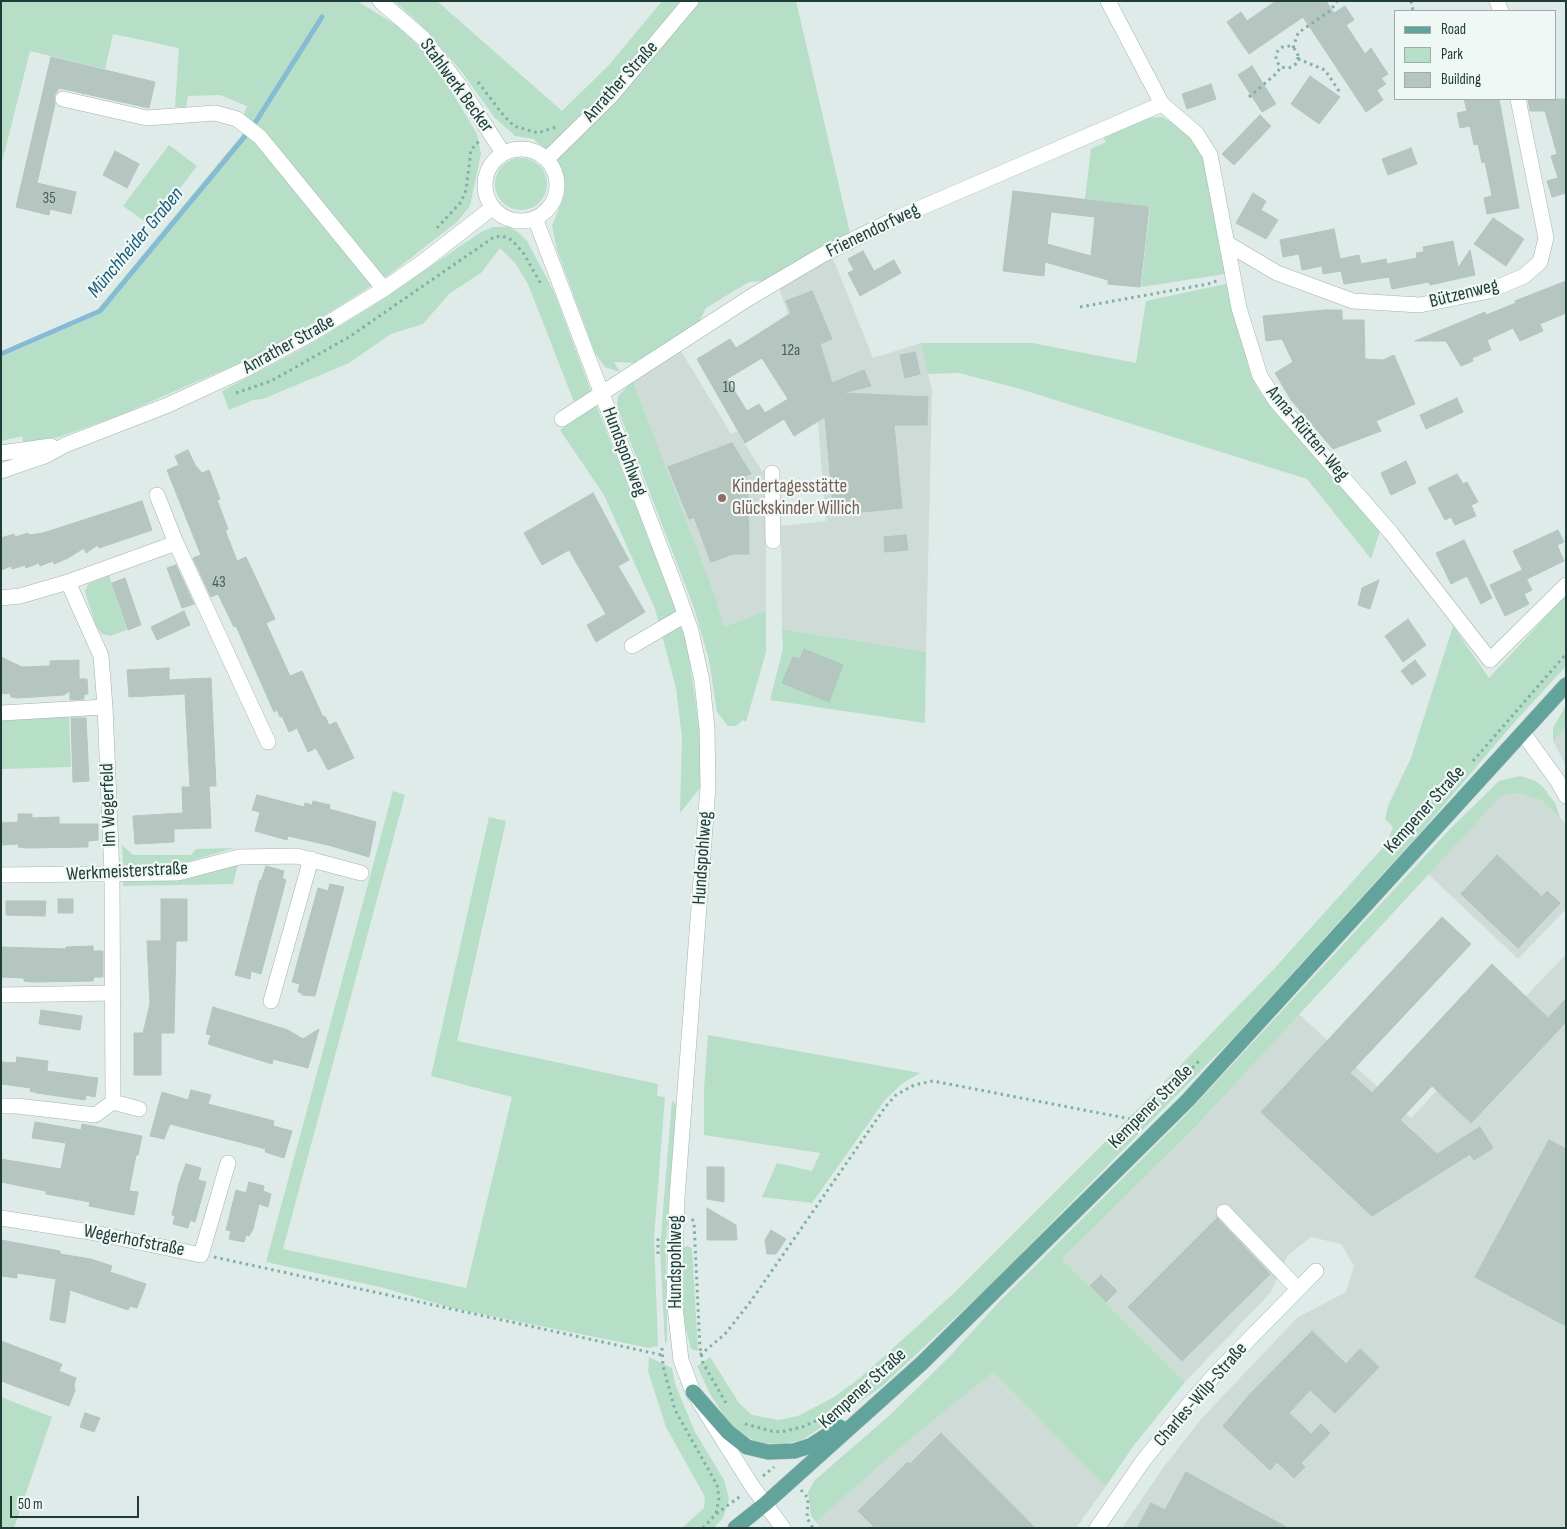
<!DOCTYPE html>
<meta charset="utf-8">
<style>
body{margin:0}
#map{position:relative;width:1567px;height:1529px;overflow:hidden;background:#dfebe8;font-family:"Sofia Sans Condensed",sans-serif}
canvas{display:block}
.frame{position:absolute;inset:0;border:2px solid #203c39;pointer-events:none}
.legend{position:absolute;left:1394px;top:10px;width:162px;height:90px;box-sizing:border-box;background:#f0f8f5;border:1px solid #9dadaa;margin:0;padding:6px 9px;list-style:none;font-size:15px;color:#203c39}
.legend li{display:flex;align-items:center;gap:10px;height:25px}
.legend b{width:25px;border:1px solid #9dadaa}
.scale{position:absolute;left:10px;top:1496px;width:129px;height:22px;box-sizing:border-box;border:2px solid #203c39;border-top:0;padding-left:6px;font-size:15px;line-height:18px;white-space:nowrap;color:#203c39;-webkit-text-stroke:4px #f0f8f5;paint-order:stroke}
</style>
<div id="map">
<canvas width="1567" height="1529"></canvas>
<div class="frame"></div>
<ul class="legend">
<li><b style="height:6px;background:#62a39c"></b>Road</li>
<li><b style="height:14px;background:#b7dec7"></b>Park</li>
<li><b style="height:14px;background:#b5c6c1"></b>Building</li>
</ul>
<div class="scale">50 m</div>
</div>
<script>
const g = document.querySelector('canvas').getContext('2d');
g.lineJoin = 'round';
function paint(path, color) {
  g.fillStyle = color;
  g.fill(path, 'evenodd');
}
function shape(rows) {
  const path = new Path2D();
  for (const r of rows) {
    if (r.length === 3) {
      path.moveTo(r[0] + r[2], r[1]);
      path.arc(r[0], r[1], r[2], 0, 2 * Math.PI);
      continue;
    }
    path.moveTo(r[0], r[1]);
    for (let i = 2; i < r.length; i += 2) path.lineTo(r[i], r[i + 1]);
  }
  return path;
}
function stroke(path, color, width, dash) {
  g.strokeStyle = color;
  g.lineWidth = width;
  g.lineCap = dash ? 'butt' : 'round';
  g.setLineDash(dash || []);
  g.stroke(path);
}
function drawText(font, color, halo, rows, align = 'center') {
  g.font = font + ' "Sofia Sans Condensed",sans-serif';
  g.lineWidth = 4.5;
  g.setLineDash([]);
  g.textBaseline = 'middle';
  g.strokeStyle = halo;
  g.fillStyle = color;
  for (const [text, x, y, turn = 0] of rows) {
    g.save();
    g.translate(x, y);
    g.rotate((+turn || 0) * Math.PI / 180);
    g.textAlign = isNaN(turn) ? turn : align;
    if (halo) g.strokeText(text, 0, 0);
    g.fillText(text, 0, 0);
    g.restore();
  }
}
paint(shape([
 [832,256,873,358,921,343,932,391,926,652,782,629,781,526,826,521,816,399,779,287],
 [681,351,731,434,737,431,762,471,766,470,766,611,724,627,715,596,633,381],
 [1566,728,1566,766,1553,741],
 [1519,793,1541,800,1553,808,1566,825,1566,909,1518,959,1428,874,1501,796],
 [1566,954,1566,1528,1122,1528,1163,1468,1202,1418,1297,1318,1346,1292,1354,1266,1341,1244,1311,1237,1287,1256,1271,1292,1185,1382,1062,1259,1197,1125,1299,1014,1411,1118],
 [993,1372,1106,1486,1076,1528,820,1528,816,1522,896,1451]
]), '#cedbd7');
paint(shape([
 [1,1,357,1,396,25,420,47,440,72,477,134,481,154,470,206,457,222,390,274,297,333,246,360,118,416,62,436,24,445,22,436,1,441,1,357,100,314,97,310,245,131,243,117,247,106,220,95,188,96,186,107,175,107,179,48,113,34,105,69,30,51,1,166],
 [394,1,437,1,562,111,609,65,662,1,796,1,850,233,821,247,764,281,749,282,706,308,699,322,634,363,614,362,620,372,605,367,595,353,557,250,552,226,564,196,565,182,561,170,534,139,515,136,495,118,461,71,420,24],
 [1162,117,1175,124,1192,139,1205,158,1228,262,1225,274,1141,287,1150,207,1085,199,1091,149,1106,142,1103,137,1146,118],
 [169,145,197,166,151,226,123,206],
 [521,184,26],
 [493,227,509,227,518,232,527,241,554,292,591,391,574,402,528,284,515,263,500,248,481,273,450,293,423,324,391,334,349,363,263,399,253,400,229,410,222,391,300,350,371,307,481,232],
 [1230,283,1250,373,1259,391,1278,416,1303,441,1380,531,1371,559,1307,479,1017,388,959,373,928,374,921,343,1032,343,1136,363,1146,301],
 [633,381,715,596,724,627,766,611,766,652,746,722,743,720,736,726,728,726,717,712,709,660,694,608,617,407,618,396],
 [596,405,672,596,688,649,700,733,700,788,680,813,682,737,676,688,655,609,604,495,560,430],
 [109,575,127,630,110,636,102,634,96,626,85,592,88,584],
 [1566,595,1566,666,1512,725,1426,826,1235,1036,987,1288,880,1388,802,1440,783,1444,759,1443,741,1434,729,1423,710,1394,697,1366,710,1357,739,1403,752,1415,779,1420,798,1416,834,1397,860,1378,952,1295,1136,1111,1273,970,1387,843,1393,827,1385,819,1388,806,1411,758,1453,626,1489,678],
 [782,629,926,652,925,723,770,700,783,649],
 [1566,705,1566,728,1553,741,1553,728],
 [88,713,96,716,69,717,71,767,1,769,1,718],
 [1520,776,1534,780,1543,787,1555,803,1560,817,1541,800,1519,793,1501,796,1197,1125,1062,1259,1185,1382,1134,1445,1106,1486,993,1372,896,1451,816,1522,811,1516,808,1492,815,1480,890,1415,951,1355,999,1302,1182,1119,1449,830,1499,781],
 [393,791,405,795,283,1249,466,1288,512,1097,431,1076,489,817,506,821,457,1041,658,1084,657,1096,665,1097,654,1238,658,1346,649,1348,452,1308,384,1288,266,1262],
 [122,845,133,855,191,855,196,849,234,848,177,865,123,866],
 [238,865,233,884,123,886,123,882,184,880],
 [708,1035,920,1073,903,1083,885,1100,812,1203,762,1197,777,1163,812,1171,820,1153,704,1135,704,1090],
 [672,1100,676,1105,666,1244,667,1341,665,1344,660,1248],
 [687,1246,692,1248,698,1351,691,1349,685,1325,682,1293,683,1248],
 [649,1357,672,1368,675,1384,695,1432,724,1480,729,1499,723,1518,714,1528,682,1528,704,1508,705,1497,666,1427,648,1371],
 [1,1397,52,1417,14,1528,1,1528]
]), '#b7dec7');
stroke(shape([
 [255,123,322,17],
 [1,354,100,311,246,135]
]), '#85bbd3', 5);
const building = shape([
 [1276,1,1326,1,1334,13,1345,6,1354,20,1346,25,1365,54,1371,48,1388,74,1381,78,1386,84,1377,90,1383,100,1366,112,1303,17,1249,54,1227,22,1241,12,1247,21,1276,1],
 [51,57,155,82,149,108,59,88,56,93,54,97,55,104,37,183,76,192,71,214,50,209,49,215,16,207,51,57],
 [1252,66,1276,104,1262,112,1238,75,1252,66],
 [1310,76,1340,97,1319,124,1291,104,1310,76],
 [1211,84,1216,99,1187,109,1182,94,1211,84],
 [1464,99,1499,99,1519,208,1487,214,1484,198,1492,196,1485,162,1482,163,1478,144,1474,145,1470,126,1460,128,1457,113,1467,111,1464,99],
 [1528,99,1566,99,1566,193,1552,197,1547,181,1558,178,1551,156,1557,154,1545,111,1530,111,1528,99],
 [1260,115,1271,126,1234,165,1222,154,1260,115],
 [1411,148,1417,164,1388,175,1382,159,1411,148],
 [115,151,139,164,127,188,103,175,115,151],
 [1013,191,1149,207,1140,287,1108,284,1108,280,1045,262,1044,276,1003,271,1013,191],
 [1051,212,1095,217,1091,256,1047,244,1051,212],
 [1253,193,1266,201,1261,210,1278,220,1266,239,1236,223,1253,193],
 [1493,218,1524,239,1506,266,1474,244,1493,218],
 [1334,229,1340,259,1359,255,1361,264,1386,259,1387,264,1417,258,1416,253,1424,252,1423,247,1453,241,1458,268,1470,250,1475,275,1430,285,1429,282,1392,289,1389,277,1344,284,1341,271,1323,274,1322,266,1302,270,1299,254,1283,257,1280,240,1334,229],
 [863,251,874,271,894,260,901,273,860,296,848,273,854,270,848,259,863,251],
 [1566,281,1566,313,1540,324,1543,331,1520,341,1513,328,1487,340,1491,350,1472,358,1473,361,1461,366,1446,341,1415,341,1485,312,1486,315,1516,303,1515,301,1566,281],
 [812,291,832,339,820,344,832,383,864,370,871,386,842,393,928,397,927,425,894,425,902,508,834,515,825,417,794,436,784,419,745,443,697,359,730,339,736,348,791,313,786,301,812,291],
 [762,358,788,399,765,413,759,404,747,411,727,379,762,358],
 [1325,310,1342,310,1342,320,1364,320,1365,359,1383,360,1394,355,1415,404,1376,421,1381,431,1333,449,1291,400,1275,373,1293,362,1282,339,1266,341,1263,316,1325,310],
 [915,352,920,374,905,378,900,355,915,352],
 [1457,398,1463,412,1426,429,1420,415,1457,398],
 [732,443,751,474,745,476,751,490,748,491,749,554,733,554,711,562,694,517,689,519,668,467,732,443],
 [188,450,195,465,202,473,209,470,220,499,217,500,228,529,225,530,237,561,246,557,275,619,266,623,290,676,302,671,323,717,325,716,329,725,336,722,354,758,328,770,316,748,308,752,297,728,289,732,282,716,280,717,277,710,274,712,236,626,234,627,218,594,211,597,193,558,201,555,167,470,179,465,175,456,188,450],
 [1406,461,1416,483,1391,495,1381,473,1406,461],
 [1457,474,1463,484,1467,482,1478,502,1471,505,1476,516,1455,525,1451,517,1445,520,1428,488,1457,474],
 [593,493,629,560,618,566,645,612,596,642,587,625,606,614,569,550,542,565,524,533,593,493],
 [142,501,152,530,99,548,98,545,86,553,84,548,68,558,54,564,53,561,40,566,39,563,26,568,25,565,12,569,11,566,1,570,1,538,14,534,15,537,28,533,29,535,43,533,142,501],
 [1558,530,1564,542,1557,545,1564,561,1527,579,1513,551,1558,530],
 [906,535,908,550,885,552,884,537,906,535],
 [1464,540,1492,598,1481,604,1467,576,1451,584,1436,553,1464,540],
 [176,565,194,604,182,608,167,568,176,565],
 [1522,570,1532,590,1524,594,1529,604,1505,616,1490,585,1522,570],
 [125,578,141,625,128,630,112,583,125,578],
 [1379,580,1370,609,1358,605,1362,588,1379,580],
 [184,611,190,625,157,640,151,627,184,611],
 [1408,619,1426,645,1403,662,1385,636,1408,619],
 [804,649,843,665,829,702,782,683,793,657,800,659,804,649],
 [1,657,22,667,50,666,50,661,79,660,79,679,87,679,88,694,84,694,84,699,70,700,70,691,64,695,18,698,11,697,10,693,1,694,1,657],
 [1415,660,1426,675,1412,685,1401,671,1415,660],
 [169,668,169,680,211,678,216,786,209,786,211,828,174,829,174,842,135,844,133,816,183,813,182,787,190,787,185,694,129,697,127,670,169,668],
 [71,718,86,718,89,781,73,782,71,718],
 [257,795,304,807,305,803,312,805,313,801,330,805,329,809,376,822,369,857,328,845,288,836,287,840,255,831,260,812,252,810,257,795],
 [18,814,32,814,32,818,59,817,59,824,98,824,98,840,88,841,88,847,26,848,18,847,19,844,1,845,1,823,18,822,18,814],
 [1497,855,1542,897,1547,891,1560,903,1518,948,1461,894,1497,855],
 [266,866,284,871,282,878,286,880,261,974,251,971,250,979,235,975,260,880,261,881,266,866],
 [330,884,344,887,315,996,302,995,302,993,298,992,300,984,292,982,298,960,318,888,328,891,330,884],
 [58,899,73,899,73,913,58,913,58,899],
 [161,899,187,899,187,941,176,941,174,1033,161,1033,161,1075,134,1075,134,1033,143,1033,150,1004,147,941,161,941,161,899],
 [6,901,46,901,45,916,6,915,6,901],
 [1442,917,1471,944,1350,1073,1372,1093,1492,964,1548,1018,1566,999,1566,1022,1471,1123,1432,1086,1400,1120,1437,1154,1480,1127,1493,1148,1474,1160,1470,1154,1372,1216,1261,1112,1442,917],
 [93,946,93,951,103,951,103,977,94,977,93,981,32,982,24,981,24,978,1,977,1,947,66,949,66,947,93,946],
 [213,1007,288,1030,303,1039,319,1029,308,1068,273,1059,272,1064,208,1044,211,1035,206,1034,213,1007],
 [41,1010,82,1016,80,1030,39,1024,41,1010],
 [17,1057,48,1061,47,1071,98,1078,95,1097,86,1095,85,1100,37,1093,30,1091,31,1088,1,1084,1,1062,16,1063,17,1057],
 [191,1090,211,1095,208,1104,274,1121,273,1126,292,1131,284,1158,265,1152,266,1149,170,1124,164,1139,150,1136,162,1092,188,1100,191,1090],
 [35,1122,81,1130,82,1124,142,1136,138,1155,136,1155,129,1191,138,1192,134,1215,89,1206,90,1202,46,1194,46,1191,1,1182,1,1159,61,1169,66,1143,32,1138,35,1122],
 [1549,1140,1566,1149,1566,1326,1475,1277,1549,1140],
 [186,1164,201,1168,198,1180,206,1182,195,1222,190,1220,188,1228,173,1224,175,1216,172,1215,179,1183,186,1164],
 [707,1167,724,1167,724,1202,707,1199,707,1167],
 [249,1182,264,1186,263,1191,271,1194,268,1207,259,1204,253,1229,249,1236,246,1235,244,1242,229,1239,231,1231,226,1230,236,1190,246,1193,249,1182],
 [707,1208,736,1225,737,1240,707,1240,707,1208],
 [1217,1218,1270,1274,1182,1361,1128,1307,1217,1218],
 [771,1230,786,1239,776,1254,767,1254,765,1240,771,1230],
 [1,1240,60,1251,60,1254,91,1259,112,1266,110,1272,146,1284,137,1308,130,1306,128,1310,70,1290,65,1323,50,1320,56,1279,17,1273,17,1278,1,1276,1,1240],
 [1101,1275,1117,1291,1106,1302,1090,1286,1101,1275],
 [1312,1331,1346,1364,1360,1349,1379,1367,1335,1413,1310,1390,1289,1413,1311,1434,1321,1424,1330,1433,1301,1463,1305,1467,1294,1478,1277,1462,1270,1470,1223,1426,1250,1394,1312,1331],
 [1,1341,62,1364,59,1371,76,1378,74,1385,75,1390,69,1406,1,1381,1,1341],
 [85,1413,100,1418,94,1432,80,1427,85,1413],
 [941,1433,1035,1528,875,1528,858,1511,908,1462,910,1464,941,1433],
 [1186,1472,1222,1492,1288,1528,1137,1528,1151,1503,1165,1510,1186,1472]
]);
paint(building, '#b5c6c1');
stroke(building, '#b2c5c0', 1);
const minor = shape([
 [380,1,423,38,459,85,503,153],
 [1108,1,1162,104,1196,133,1210,155,1239,308,1260,376,1276,401,1392,534,1490,660,1566,585],
 [1497,1,1501,11],
 [63,99,147,118,215,113,237,119,260,137,384,289],
 [521,185,36],
 [547,159,611,96,691,1],
 [535,218,678,594,691,631,702,681,707,729,708,787,677,1198,674,1298,681,1360,693,1392,752,1486,783,1528],
 [1228,244,1277,273,1353,301,1420,305,1489,291,1524,276,1540,262,1546,238,1518,99],
 [562,419,749,298,822,255,897,218,1162,104],
 [1,453,51,446],
 [1,471,45,456,65,445,168,405,248,368,307,336,384,289,424,261,492,208],
 [772,473,773,541],
 [157,495,176,543],
 [68,582,176,543,268,742],
 [1,598,20,596,68,582,101,656,105,707,112,875,113,1102],
 [632,646,685,615],
 [1,713,105,707],
 [1523,733,1557,780,1566,796],
 [1,875,178,873,239,857,297,856,361,873],
 [1,995,113,993],
 [271,1001,311,859],
 [113,1102,139,1109],
 [1,1106,17,1106,95,1115,113,1102],
 [1224,1212,1298,1289],
 [1,1218,90,1232,201,1255,228,1163],
 [1097,1528,1143,1461,1190,1403,1217,1372,1316,1271]
]);
const major = shape([
 [693,1392,728,1432,747,1447,768,1452,794,1451,810,1446,840,1427],
 [735,1528,765,1504,922,1363,1188,1100,1566,685]
]);
stroke(minor, '#a2b3b0', 16);
stroke(major, '#c1c8c8', 16);
stroke(shape([
 [1411,1,1413,11],
 [1287,57,11],
 [1293,48,1298,33,1331,10,1337,1],
 [1298,59,1325,70,1341,94],
 [478,82,504,116,514,126,538,133,556,127],
 [1249,97,1277,73,1281,66],
 [437,228,461,202,466,190,471,150,479,141],
 [1080,307,1208,284,1219,280],
 [236,393,271,381,349,337,494,237,502,236,512,240,524,254,542,286],
 [1473,761,1566,654],
 [1134,1129,1199,1061],
 [692,1219,694,1222,700,1348,703,1363,726,1403],
 [658,1254,658,1235],
 [214,1257,662,1355],
 [662,1348,663,1366,675,1410,717,1485,719,1498,716,1514],
 [700,1355,725,1334,751,1301,886,1106,896,1095,914,1085,933,1081,1141,1121],
 [832,1412,874,1383],
 [745,1424,775,1432,785,1431,802,1427,820,1419],
 [763,1476,774,1467],
 [801,1490,808,1498,807,1518,813,1528],
 [703,1528,716,1514,742,1495]
]), '#7eb0a8', 3, [2.5, 4]);
stroke(minor, '#fff', 15);
stroke(major, '#62a39c', 15);
for (const [x, y, r, color] of [
 [722,498,5,"#8d6e63"]
]) {
  const dot = new Path2D();
  dot.arc(x, y, r, 0, 2 * Math.PI);
  g.fillStyle = color;
  g.fill(dot);
  stroke(dot, '#f0f8f5', 2);
}
drawText('16px', '#455e5b', null, [
 ["35",49,199],
 ["12a",791,351],
 ["10",729,388],
 ["43",219,583]
]);
drawText('19px', '#203c39', '#f0f8f5', [
 ["Anrather Straße",621,82,-48],
 ["Stahlwerk Becker",456,86,54],
 ["Frienendorfweg",873,231,-26],
 ["Bützenweg",1464,294,-14],
 ["Anrather Straße",289,345,-29],
 ["Anna-Rütten-Weg",1307,434,50],
 ["Hundspohlweg",624,452,69],
 ["Im Wegerfeld",109,805,-92],
 ["Kempener Straße",1425,810,-48],
 ["Hundspohlweg",703,858,-86],
 ["Werkmeisterstraße",127,872,-3],
 ["Kempener Straße",1151,1107,-45],
 ["Wegerhofstraße",134,1241,11],
 ["Hundspohlweg",676,1262,-90],
 ["Kempener Straße",863,1389,-42],
 ["Charles-Wilp-Straße",1201,1395,-49]
]);
drawText('19px', '#785e54', '#f0f8f5', [
 ["Kindertagesstätte",732,487],
 ["Glückskinder Willich",732,509]
], 'left');
drawText('italic 20px', '#185a7a', '#f0f8f5', [
 ["Münchheider Graben",136,243,-50]
]);
</script>
